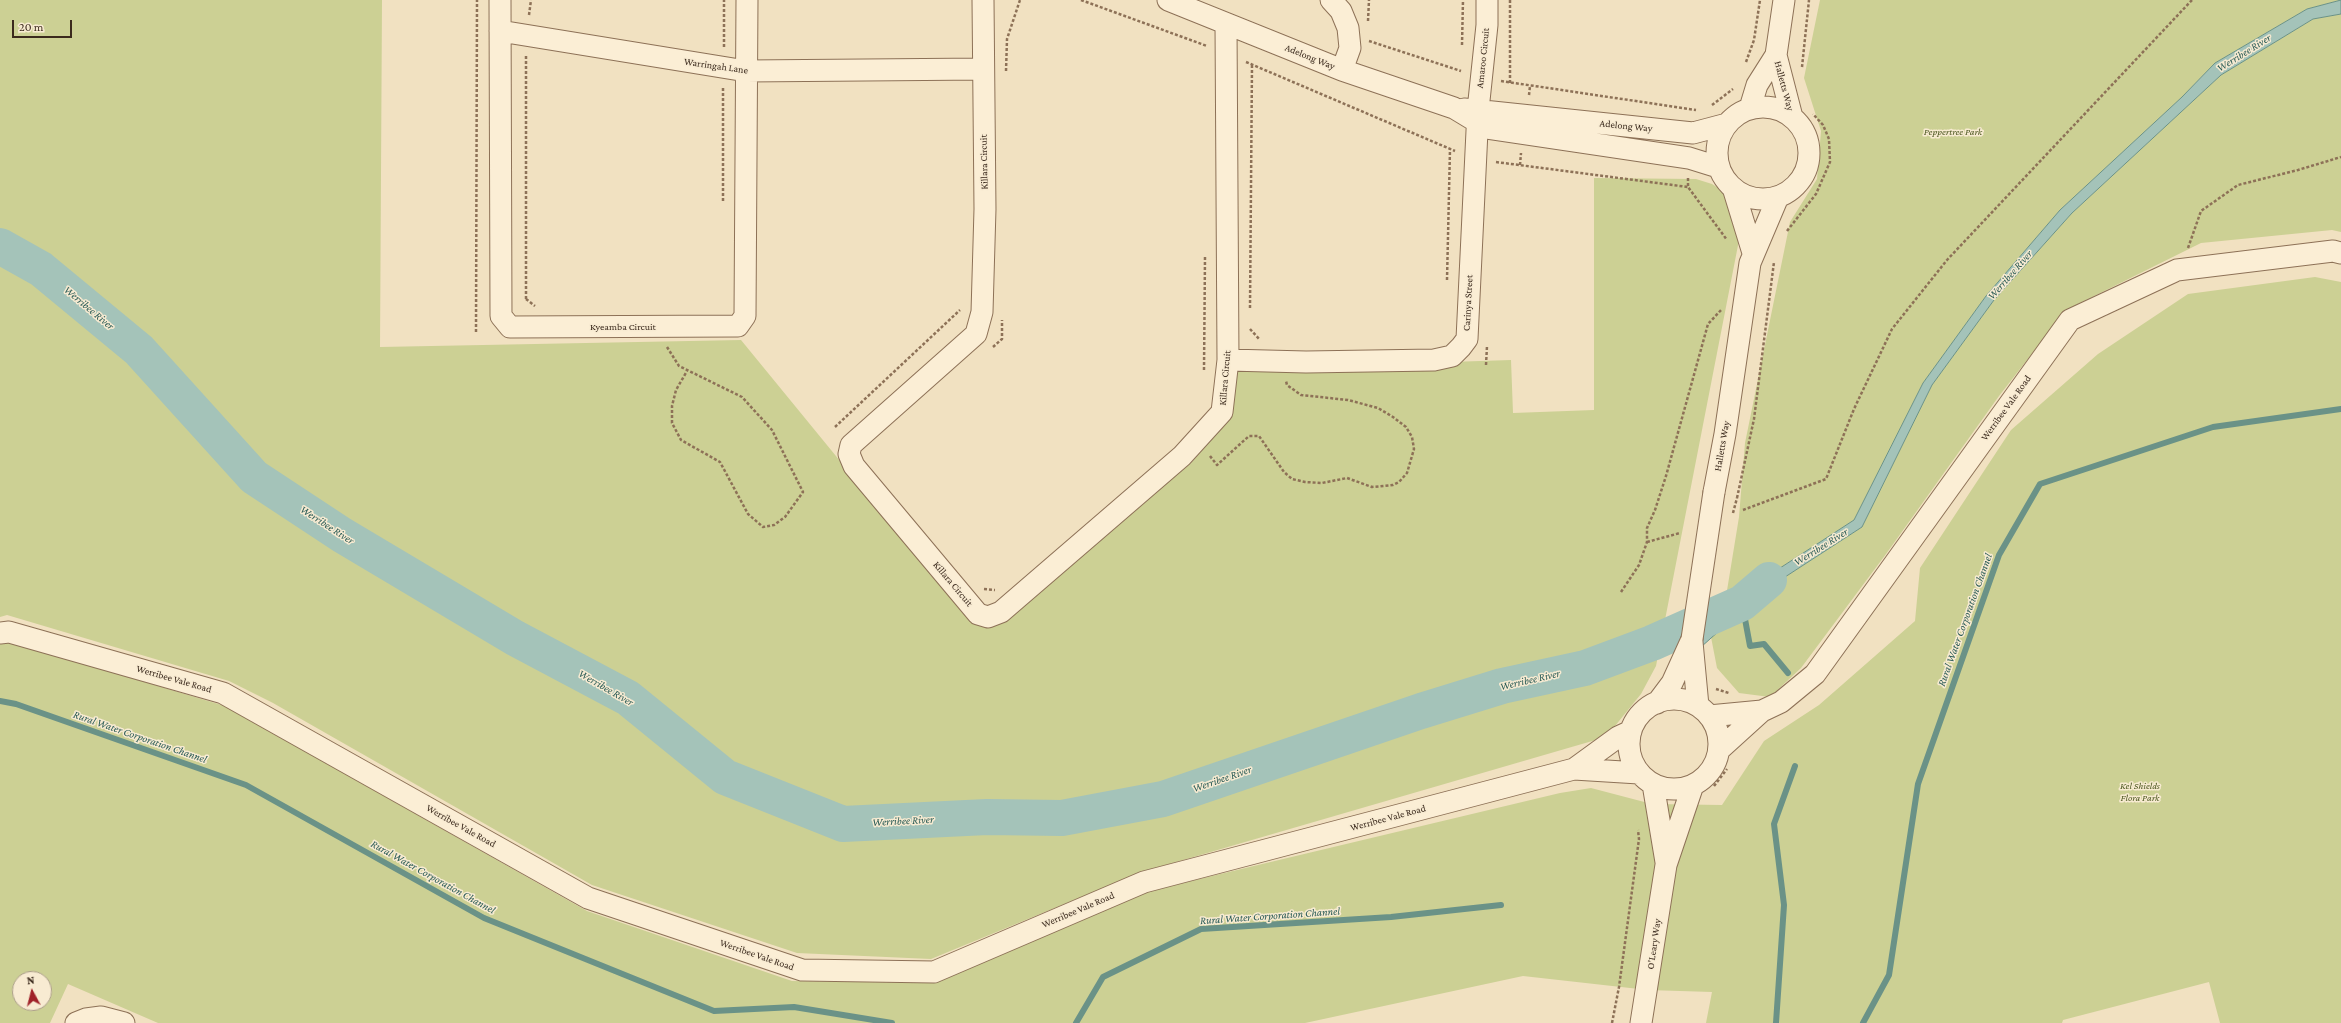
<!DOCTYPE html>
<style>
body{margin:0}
#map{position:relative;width:2341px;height:1023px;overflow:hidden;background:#f1e1c1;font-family:"Crimson Pro",serif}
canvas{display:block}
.north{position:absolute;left:12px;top:971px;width:40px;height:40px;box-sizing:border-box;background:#f8ebd2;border:1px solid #ac9e8a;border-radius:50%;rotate:353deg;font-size:11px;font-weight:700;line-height:16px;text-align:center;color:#3b2a1d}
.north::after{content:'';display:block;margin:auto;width:14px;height:18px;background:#a02229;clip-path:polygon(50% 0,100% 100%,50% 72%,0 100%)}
.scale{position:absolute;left:12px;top:20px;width:60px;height:18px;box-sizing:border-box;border:2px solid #3b2a1d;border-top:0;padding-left:5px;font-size:12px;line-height:14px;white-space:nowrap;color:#3b2a1d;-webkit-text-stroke:3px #f8ebd2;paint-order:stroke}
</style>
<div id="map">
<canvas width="2341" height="1023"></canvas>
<div class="north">N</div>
<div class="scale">20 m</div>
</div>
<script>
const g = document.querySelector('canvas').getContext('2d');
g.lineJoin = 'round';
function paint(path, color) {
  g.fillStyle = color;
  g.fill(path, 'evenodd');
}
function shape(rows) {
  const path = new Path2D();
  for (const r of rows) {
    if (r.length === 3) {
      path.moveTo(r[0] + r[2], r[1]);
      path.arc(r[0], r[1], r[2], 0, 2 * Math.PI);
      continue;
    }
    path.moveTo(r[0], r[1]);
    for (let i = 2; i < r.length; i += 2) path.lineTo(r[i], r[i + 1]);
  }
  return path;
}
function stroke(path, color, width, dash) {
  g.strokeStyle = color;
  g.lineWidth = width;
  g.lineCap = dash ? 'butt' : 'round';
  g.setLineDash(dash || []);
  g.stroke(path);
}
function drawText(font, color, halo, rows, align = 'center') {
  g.font = font + ' "Crimson Pro",serif';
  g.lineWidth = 3;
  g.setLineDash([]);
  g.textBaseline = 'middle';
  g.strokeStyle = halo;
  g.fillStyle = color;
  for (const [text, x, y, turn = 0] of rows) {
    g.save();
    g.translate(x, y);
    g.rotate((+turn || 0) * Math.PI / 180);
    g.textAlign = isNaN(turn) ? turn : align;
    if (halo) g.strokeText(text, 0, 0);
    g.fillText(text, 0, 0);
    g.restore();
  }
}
paint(shape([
 [0,0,382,0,380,347,741,340,971,621,1000,622,1191,463,1232,415,1236,369,1511,360,1513,413,1594,410,1594,178,1696,179,1712,184,1732,197,1740,235,1656,666,1641,694,1606,737,1142,872,931,959,797,953,592,885,273,703,229,681,7,615,0,617],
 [1820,0,2341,0,2307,9,2215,63,2182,97,2060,210,1986,296,1923,383,1854,520,1760,581,1723,615,1739,517,1745,443,1790,222,1817,179,1821,131,1804,78],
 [2341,14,2341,232,2332,230,2201,243,2066,310,1999,396,1886,554,1801,668,1770,697,1739,693,1717,668,1711,637,1765,590,1862,527,1932,385,1994,300,2072,213,2221,75,2313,19],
 [2315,277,2341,282,2341,1023,2220,1023,2209,982,2063,1020,2062,1023,1706,1023,1712,992,1648,990,1523,976,1305,1023,158,1023,68,984,50,1023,0,1023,0,642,7,641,225,706,587,911,792,981,932,983,1149,891,1560,793,1591,788,1652,804,1722,805,1764,741,1819,705,1915,621,1920,568,2011,430,2098,354,2188,294],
 [20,979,44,979,44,1003,20,1003]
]), '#ccd094');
const water = shape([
 [2341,0,2341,14,2313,19,2221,75,2072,213,1994,300,1932,385,1862,527,1765,590,1701,647,1696,639,1760,581,1854,520,1923,383,1986,296,2060,210,2182,97,2215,63,2307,9,2341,0]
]);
paint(water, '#a4c3b9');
stroke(water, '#6a9287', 1);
stroke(shape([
 [1742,603,1750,646,1764,644,1788,673],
 [0,701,16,704,246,785,484,918,714,1011,794,1007,892,1023],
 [1076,1023,1103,977,1201,929,1391,917,1501,905],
 [1776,1023,1784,905,1774,824,1795,766],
 [1863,1023,1889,975,1918,784,1999,555,2040,484,2213,427,2341,409]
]), '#6a9287', 6);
stroke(shape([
 [0,246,41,269,139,350,254,477,342,535,515,638,628,698,725,777,843,824,987,817,1062,818,1163,799,1421,711,1502,686,1585,668,1652,643,1742,603,1769,580]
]), '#a4c3b9', 36);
const minor = shape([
 [500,0,501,316,510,327,738,326,745,316,747,0],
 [983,0,985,209,982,312,976,334,851,445,849,454,854,466,978,614,988,617,1001,612,1182,456,1222,412,1228,360,1226,24],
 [1168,0,1342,70,1454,108,1487,128,1689,158,1718,167],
 [1331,0,1341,11,1348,28,1350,48,1342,70],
 [1784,0,1776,55,1792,117],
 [500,31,746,71,983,69],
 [1763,153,46],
 [1750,108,1757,85,1776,55],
 [1464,109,1693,133,1727,124],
 [1734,191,1753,253],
 [1228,360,1306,362,1434,360,1452,356,1461,347,1467,339,1478,110,1487,25,1487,0],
 [1714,492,1725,434,1750,263,1778,197],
 [0,633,9,632,223,693,588,898,802,970,934,972,1144,882,1574,769,1639,773],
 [1692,642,1698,706],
 [1674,744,45],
 [1657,703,1672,683,1692,639],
 [1709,716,1762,711],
 [1719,750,1762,711,1781,702,1815,674,2070,320,2177,270,2333,251,2341,253],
 [1574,769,1618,737,1631,731],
 [1653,784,1666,862],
 [76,1023,86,1019,101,1017,124,1023],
 [1641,1023,1666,865,1693,785]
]);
stroke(minor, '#8d7157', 23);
stroke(shape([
 [1081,0,1207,46],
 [1510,0,1510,83],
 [529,15,531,0],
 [1368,21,1369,0],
 [1369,41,1461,71],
 [1462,45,1463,0],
 [724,47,724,0],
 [1246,62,1455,151],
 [1746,62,1754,40,1760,0],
 [1802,67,1809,0],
 [1006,71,1007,39,1020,0],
 [1501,81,1696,110],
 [1529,95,1530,86],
 [1712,105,1733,89],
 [1496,162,1688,187],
 [1520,165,1521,153],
 [1688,178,1688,187,1727,240],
 [723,201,723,88],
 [1787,231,1816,194,1830,162,1829,139,1823,125,1813,114],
 [2188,248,2201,211,2238,185,2298,170,2341,157],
 [1447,280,1450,149],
 [526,299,535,306],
 [526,299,526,56],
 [1250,308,1252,65],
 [1250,329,1260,340],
 [476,332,477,0],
 [667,347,679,366,742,397,772,430,803,492,785,517,774,525,763,527,748,514,720,462,681,440,672,423,672,406,676,390,687,371],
 [993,347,1002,339,1002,320],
 [1486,365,1487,346],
 [1204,370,1205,257],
 [835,427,960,310],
 [1210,456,1217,465,1249,436,1259,436,1284,472,1292,479,1305,482,1322,483,1347,478,1372,487,1393,485,1399,482,1407,473,1414,449,1412,437,1406,427,1393,417,1378,408,1348,400,1301,395,1287,385,1286,381],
 [1737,498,1754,419,1774,262],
 [1743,510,1826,479,1854,409,1892,329,1947,260,2192,0],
 [1647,542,1680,533],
 [984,589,995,590],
 [1621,592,1639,565,1647,542,1647,528,1655,510,1666,476,1708,324,1722,309],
 [1716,689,1729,693],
 [1714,786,1727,769],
 [1612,1023,1619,987,1639,839,1638,830]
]), '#8d7157', 2.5, [3, 2]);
stroke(minor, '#fbeed5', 21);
const minorBridge = shape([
 [1692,639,1714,492]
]);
stroke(minorBridge, '#8d7157', 23, []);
stroke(shape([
 [1733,513,1737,498]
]), '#8d7157', 2.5, [3, 2]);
stroke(minorBridge, '#fbeed5', 21);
drawText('10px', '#3b2a1d', '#f8ebd2', [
 ["Adelong Way",1310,57,22],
 ["Amaroo Circuit",1483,58,-84],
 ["Warringah Lane",716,66,8],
 ["Halletts Way",1784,86,75],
 ["Adelong Way",1626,126,6],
 ["Killara Circuit",984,162,-91],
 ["Carinya Street",1468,303,-87],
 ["Kyeamba Circuit",623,327],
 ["Killara Circuit",1225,378,-85],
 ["Werribee Vale Road",2006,408,-54],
 ["Halletts Way",1722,446,-80],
 ["Killara Circuit",953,584,50],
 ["Werribee Vale Road",174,679,16],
 ["Werribee Vale Road",1388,818,-15],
 ["Werribee Vale Road",461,826,29],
 ["Werribee Vale Road",1078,910,-23],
 ["O'Leary Way",1654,944,-82],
 ["Werribee Vale Road",757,955,19]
]);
drawText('italic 10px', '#4e5922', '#f8ebd2', [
 ["Peppertree Park",1953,132],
 ["Kel Shields",2140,786],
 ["Flora Park",2140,798]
]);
drawText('italic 11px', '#2b5c57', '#f8ebd2', [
 ["Werribee River",2244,53,-32],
 ["Werribee River",2010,275,-49],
 ["Werribee River",89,308,40],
 ["Werribee River",327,525,33],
 ["Werribee River",1821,547,-32],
 ["Rural Water Corporation Channel",1965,620,-70],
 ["Werribee River",1530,680,-13],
 ["Werribee River",606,688,30],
 ["Rural Water Corporation Channel",140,737,19],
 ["Werribee River",1222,779,-19],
 ["Werribee River",903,821,-3],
 ["Rural Water Corporation Channel",433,877,29],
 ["Rural Water Corporation Channel",1270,916,-4]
]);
</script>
